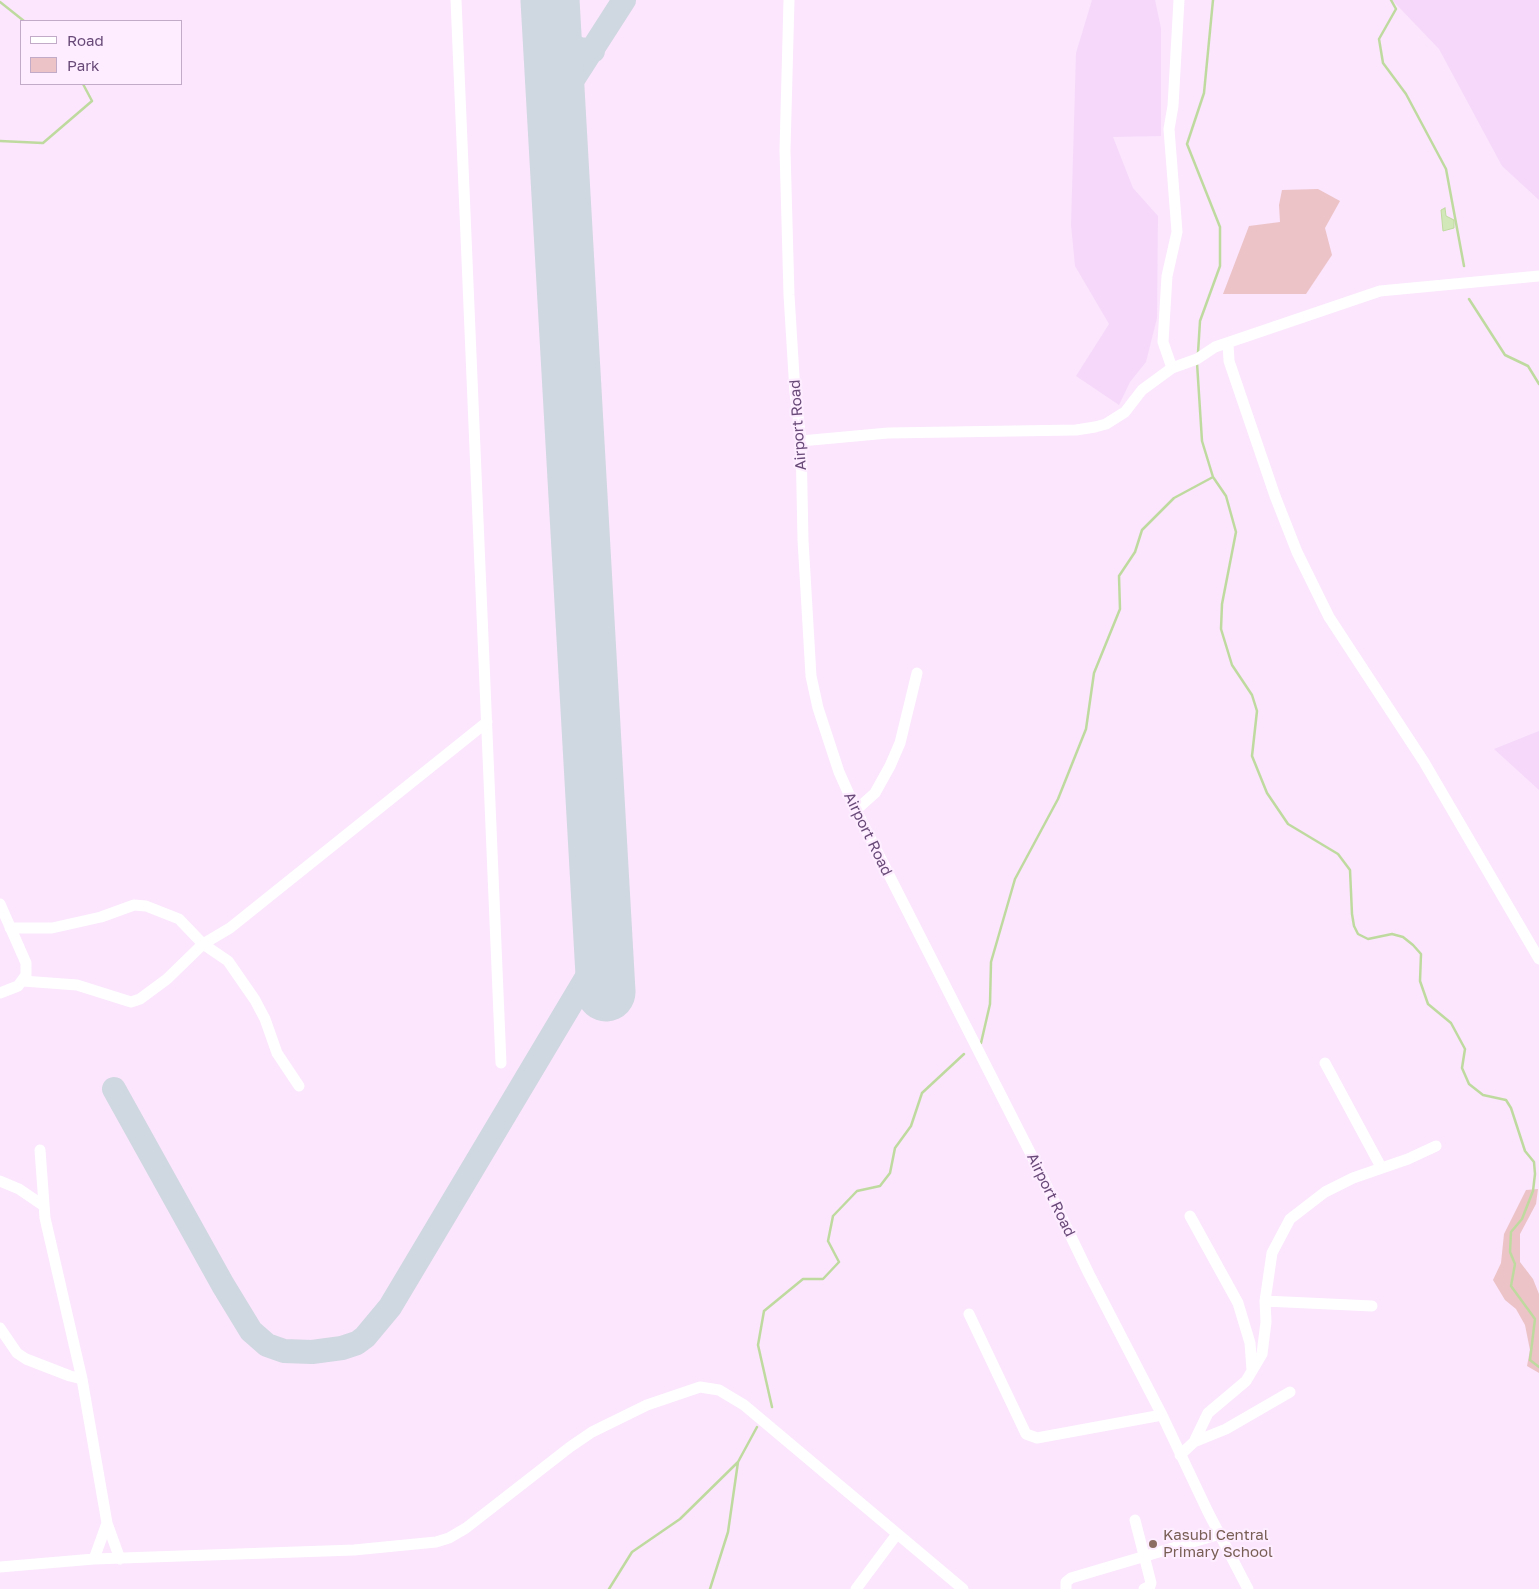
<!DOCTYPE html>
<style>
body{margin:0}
#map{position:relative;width:1539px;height:1589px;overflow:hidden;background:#fbe6fd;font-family:"Golos Text",sans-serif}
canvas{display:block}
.legend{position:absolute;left:20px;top:20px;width:162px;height:65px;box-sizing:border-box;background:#fdedff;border:1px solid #c1abc9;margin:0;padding:6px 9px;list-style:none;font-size:15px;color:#684978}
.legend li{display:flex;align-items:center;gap:10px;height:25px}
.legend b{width:25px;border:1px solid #c1abc9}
</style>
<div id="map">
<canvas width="1539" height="1589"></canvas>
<ul class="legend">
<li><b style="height:6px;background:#fff"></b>Road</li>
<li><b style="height:14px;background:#ecc3c7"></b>Park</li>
</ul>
</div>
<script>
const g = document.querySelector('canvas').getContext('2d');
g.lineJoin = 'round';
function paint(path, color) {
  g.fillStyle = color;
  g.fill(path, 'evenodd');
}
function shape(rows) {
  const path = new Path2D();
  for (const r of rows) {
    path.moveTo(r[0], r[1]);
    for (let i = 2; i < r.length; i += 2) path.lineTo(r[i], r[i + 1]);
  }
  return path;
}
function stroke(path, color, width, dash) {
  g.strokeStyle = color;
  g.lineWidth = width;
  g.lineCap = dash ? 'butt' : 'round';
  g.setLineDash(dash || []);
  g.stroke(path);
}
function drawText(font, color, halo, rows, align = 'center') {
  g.font = font + ' "Golos Text",sans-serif';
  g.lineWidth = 4.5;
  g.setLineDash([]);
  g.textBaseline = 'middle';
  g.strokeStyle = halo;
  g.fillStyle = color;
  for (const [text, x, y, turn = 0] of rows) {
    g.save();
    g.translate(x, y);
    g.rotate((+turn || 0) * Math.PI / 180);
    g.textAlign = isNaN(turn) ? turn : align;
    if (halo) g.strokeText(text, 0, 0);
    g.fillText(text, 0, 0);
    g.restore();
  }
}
paint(shape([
 [1092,0,1155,0,1161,28,1161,136,1113,137,1133,188,1158,216,1157,318,1146,362,1130,382,1119,405,1076,376,1109,324,1075,266,1071,225,1076,53],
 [1392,0,1539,0,1539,200,1502,166,1439,49],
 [1539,731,1539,790,1494,749]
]), '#f6d9fa');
paint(shape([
 [1318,189,1340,201,1325,228,1332,255,1306,294,1223,294,1249,226,1280,222,1279,205,1282,190],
 [1538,1189,1536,1204,1520,1234,1520,1262,1533,1279,1539,1294,1539,1373,1527,1366,1530,1350,1525,1325,1516,1309,1505,1300,1493,1280,1501,1263,1504,1234,1526,1190]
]), '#ecc3c7');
const water = shape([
 [1445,208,1446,216,1454,220,1454,228,1443,231,1441,210,1445,208]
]);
paint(water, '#d3e8b9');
stroke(water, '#bfda9f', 1);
stroke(shape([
 [1391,0,1396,9,1379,39,1383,63,1406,94,1446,169,1464,266],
 [0,2,24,21],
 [0,141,43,143,92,101,83,84],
 [1469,299,1505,355,1528,366,1539,384],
 [1198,353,1200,321,1220,266,1220,227,1187,144,1204,93,1213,0],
 [1197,363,1202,441,1213,477,1226,496,1236,532,1222,604,1221,629,1232,665,1252,695,1257,711,1252,756,1267,793,1288,824,1338,854,1350,870,1352,914,1354,926,1358,934,1368,939,1392,934,1403,937,1413,945,1421,954,1420,981,1428,1004,1451,1023,1465,1049,1462,1068,1469,1084,1483,1095,1506,1100,1511,1108,1525,1151,1534,1162,1535,1174,1533,1191,1522,1219,1511,1232,1510,1252,1515,1264,1511,1286,1535,1319,1530,1360,1539,1367],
 [981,1043,990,1004,991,962,1015,879,1058,799,1086,729,1094,673,1120,609,1119,576,1135,552,1142,530,1174,498,1213,477],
 [772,1407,758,1345,764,1311,803,1279,823,1279,839,1262,828,1241,833,1216,857,1191,880,1186,890,1173,895,1148,911,1126,922,1093,964,1054],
 [609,1589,632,1552,680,1519,738,1462],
 [710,1589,728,1532,738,1462,757,1427]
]), '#bfda9f', 2.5);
stroke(shape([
 [551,20,562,39,579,49,593,51],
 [557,123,561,105,572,81,624,0],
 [114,1089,223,1285,251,1331,267,1345,284,1351,312,1352,342,1348,357,1343,365,1337,390,1307,603,950]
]), '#cfd7e0', 24);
stroke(shape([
 [550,0,606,992]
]), '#cfd7e0', 59);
stroke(shape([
 [456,0,501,1063],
 [789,0,785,150,789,295,795,392,801,441,803,540,811,676,818,708,839,772,856,810,1037,1166,1089,1274,1162,1415,1208,1512,1248,1589],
 [1179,0,1173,106,1169,129,1177,232,1167,276,1163,342,1172,368,1197,359,1215,347,1380,291,1539,276],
 [1228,343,1229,361,1275,496,1297,552,1329,617,1424,762,1539,959],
 [801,441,888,433,1076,430,1095,427,1106,424,1125,412,1142,390,1172,368],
 [856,810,875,793,890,766,900,743,917,673],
 [0,904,26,963,26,975,18,986,0,993],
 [10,928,52,928,101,917,134,905,146,906,179,919,203,944,228,961,255,1000,265,1019,277,1053,299,1086],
 [23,981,77,985,131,1002,140,999,167,979,203,944,230,928,487,722],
 [1325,1063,1381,1167],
 [40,1150,45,1218,82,1379,107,1523,120,1559],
 [0,1181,19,1189,44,1206],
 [1190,1216,1238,1303,1250,1343,1252,1370],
 [1265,1301,1372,1306],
 [969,1314,1026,1434,1037,1438,1162,1415],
 [0,1328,17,1353,26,1359,70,1376,82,1379],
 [1194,1442,1226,1429,1290,1392],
 [1180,1455,1194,1442,1208,1413,1246,1381,1262,1354,1266,1322,1265,1301,1272,1253,1290,1219,1325,1192,1353,1178,1408,1159,1436,1146],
 [1135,1520,1151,1583,1150,1586,1144,1589],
 [94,1559,107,1523],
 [0,1567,94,1559,354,1550,436,1542,449,1538,466,1528,570,1447,592,1432,647,1405,700,1387,719,1390,744,1405,963,1589],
 [856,1589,897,1534],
 [1066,1589,1066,1582,1071,1578,1220,1534]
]), '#fff', 11);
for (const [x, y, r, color] of [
 [1153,1544,5,"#8d6e63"]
]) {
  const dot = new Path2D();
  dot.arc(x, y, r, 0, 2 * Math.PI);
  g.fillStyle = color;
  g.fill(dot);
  stroke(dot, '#fdedff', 2);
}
drawText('15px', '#684978', '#fdedff', [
 ["Airport Road",798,425,-94],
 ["Airport Road",868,834,64],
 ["Airport Road",1051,1195,64]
]);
drawText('15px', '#785e54', '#fdedff', [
 ["Kasubi Central",1163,1535],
 ["Primary School",1163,1552]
], 'left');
</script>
